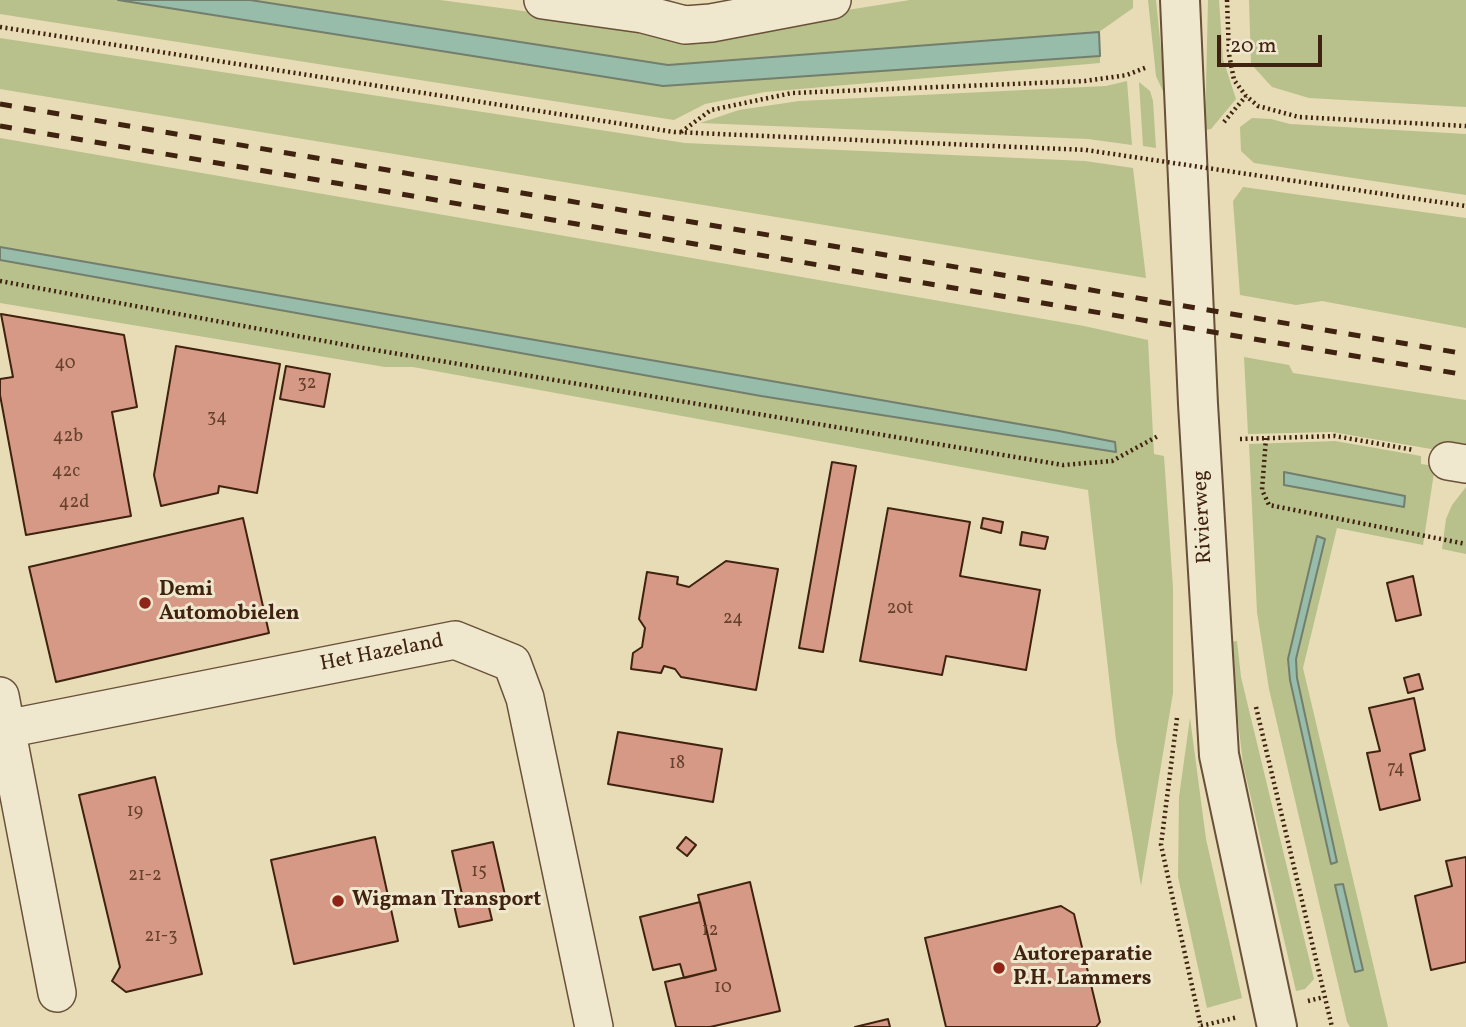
<!DOCTYPE html>
<style>
body{margin:0}
#map{position:relative;width:1466px;height:1027px;overflow:hidden;background:#e7dcb5;font-family:Vollkorn,serif}
canvas{display:block}
.scale{position:absolute;left:1217px;top:35px;width:105px;height:32px;box-sizing:border-box;border:4px solid #3f220f;border-top:0;padding-left:9px;font-size:21px;line-height:24px;white-space:nowrap;color:#3f220f;-webkit-text-stroke:5px #efe8cf;paint-order:stroke}
</style>
<div id="map">
<canvas width="1466" height="1027"></canvas>
<div class="scale">20 m</div>
</div>
<script>
const g = document.querySelector('canvas').getContext('2d');
g.lineJoin = 'round';
function paint(path, color) {
  g.fillStyle = color;
  g.fill(path, 'evenodd');
}
function shape(rows) {
  const path = new Path2D();
  for (const r of rows) {
    path.moveTo(r[0], r[1]);
    for (let i = 2; i < r.length; i += 2) path.lineTo(r[i], r[i + 1]);
  }
  return path;
}
function stroke(path, color, width, dash) {
  g.strokeStyle = color;
  g.lineWidth = width;
  g.lineCap = dash ? 'butt' : 'round';
  g.setLineDash(dash || []);
  g.stroke(path);
}
function drawText(font, color, halo, rows, align = 'center') {
  g.font = font + ' Vollkorn,serif';
  g.lineWidth = 6;
  g.setLineDash([]);
  g.textBaseline = 'middle';
  g.strokeStyle = halo;
  g.fillStyle = color;
  for (const [text, x, y, turn = 0] of rows) {
    g.save();
    g.translate(x, y);
    g.rotate((+turn || 0) * Math.PI / 180);
    g.textAlign = isNaN(turn) ? turn : align;
    if (halo) g.strokeText(text, 0, 0);
    g.fillText(text, 0, 0);
    g.restore();
  }
}
paint(shape([
 [0,0,118,0,663,86,1100,56,1100,63,765,92,705,104,674,120,0,14],
 [250,0,440,0,697,34,910,0,1133,0,1133,8,1099,32,668,65],
 [1148,0,1156,0,1166,98,1156,76],
 [1208,0,1219,0,1223,59,1236,99,1211,129,1205,130],
 [1249,0,1466,0,1466,107,1309,98,1272,87,1251,64],
 [0,38,685,143,1085,161,1133,168,1146,278,0,89],
 [1127,81,1132,145,1088,139,700,123,739,110,799,101,1106,86],
 [1139,82,1150,91,1153,101,1156,148,1143,146],
 [1252,118,1271,119,1290,124,1466,134,1466,195,1254,163,1241,151,1240,127],
 [0,138,1084,326,1148,340,1154,454,1164,456,1173,588,1173,693,1141,886,1116,740,1088,490,413,367,385,367,0,303,0,260,761,396,1116,452,1115,442,0,247],
 [1243,187,1466,218,1466,328,1322,301,1296,305,1240,295,1233,201],
 [1244,357,1289,365,1293,373,1466,400,1466,455,1332,432,1248,434],
 [1335,441,1421,456,1421,464,1435,466,1423,545,1337,528,1303,668,1388,1027,1350,1027,1347,1022,1269,689,1257,612,1249,444],
 [1466,487,1466,554,1442,549,1446,519,1452,505],
 [1237,641,1241,677,1314,979,1305,989,1296,991,1243,764,1229,642],
 [1190,718,1206,839,1242,998,1207,1008,1178,877,1179,797]
]), '#b8c08c');
const water = shape([
 [118,0,250,0,668,65,1099,32,1100,56,663,86,118,0],
 [0,247,1059,431,1115,442,1116,452,761,396,0,260,0,247],
 [1284,472,1405,496,1404,507,1284,485,1284,472],
 [1317,536,1325,539,1296,659,1297,678,1337,862,1331,864,1290,680,1288,659,1317,536],
 [1343,884,1363,970,1355,972,1335,885,1343,884]
]);
paint(water, '#97bcaa');
stroke(water, '#747e6c', 2);
const building = shape([
 [1,314,124,335,137,407,112,412,131,516,26,535,0,395,0,379,13,377,1,314],
 [176,346,280,364,257,493,219,486,218,493,161,506,154,475,176,346],
 [286,366,330,374,324,407,280,399,286,366],
 [832,462,856,466,823,652,799,648,832,462],
 [888,508,970,522,960,576,1040,590,1026,670,946,656,942,675,860,661,888,508],
 [243,518,269,633,56,682,29,567,243,518],
 [983,518,1003,522,1001,533,981,528,983,518],
 [1022,532,1048,537,1045,549,1020,545,1022,532],
 [726,561,778,569,756,690,681,677,675,669,664,666,661,673,631,669,633,653,642,647,645,628,639,619,647,572,678,577,677,584,689,587,726,561],
 [1413,576,1421,615,1396,621,1387,583,1413,576],
 [1419,674,1423,689,1408,693,1404,678,1419,674],
 [1414,698,1425,750,1410,754,1420,800,1380,810,1367,753,1380,751,1369,708,1414,698],
 [618,732,722,749,713,802,608,784,618,732],
 [155,777,202,974,126,992,112,981,120,967,79,795,155,777],
 [375,837,398,941,294,964,271,860,375,837],
 [686,837,696,845,687,856,677,848,686,837],
 [493,842,505,895,487,899,492,920,459,927,454,905,464,903,452,851,493,842],
 [1466,857,1466,962,1431,970,1415,896,1452,886,1446,861,1466,857],
 [750,882,780,1011,710,1027,676,1027,665,982,716,970,698,895,750,882],
 [700,902,716,970,684,978,680,964,653,970,640,917,700,902],
 [1061,906,1074,914,1100,1022,1096,1027,946,1027,925,938,1061,906],
 [888,1019,890,1027,855,1027,888,1019]
]);
paint(building, '#d69985');
stroke(building, '#3f220f', 2);
const minor = shape([
 [543,0,643,14,685,25,711,23,832,0],
 [1448,461,1466,464],
 [0,696,57,993],
 [6,729,455,640,512,663,525,698,594,1027]
]);
const tertiary = shape([
 [1180,0,1198,404,1219,755,1277,1027]
]);
stroke(minor, '#695038', 40);
stroke(tertiary, '#695038', 42);
stroke(shape([
 [1227,0,1229,54,1234,80,1246,96,1258,106,1299,117,1466,126],
 [0,27,674,132,1086,150],
 [1224,122,1246,96],
 [681,132,711,110,792,93,1085,81,1127,75,1147,67],
 [1288,180,1466,206],
 [0,281,357,347,1063,465,1112,461,1158,436],
 [1266,438,1262,490,1269,505,1466,544],
 [1240,439,1335,436,1414,450],
 [1256,707,1332,1027],
 [1177,718,1161,845,1201,1027],
 [1308,1001,1324,997],
 [1201,1026,1238,1017]
]), '#3f220f', 4.5, [2, 3.5]);
stroke(minor, '#efe8cf', 37);
stroke(tertiary, '#efe8cf', 38);
stroke(shape([
 [0,104,1466,354],
 [0,126,1466,375]
]), '#3f220f', 5, [12, 12]);
stroke(shape([
 [1086,150,1288,180]
]), '#3f220f', 4.5, [2, 3.5]);
for (const [x, y, r, color] of [
 [145,603,7,"#8f2418"],
 [338,901,7,"#8f2418"],
 [999,968,7,"#8f2418"]
]) {
  const dot = new Path2D();
  dot.arc(x, y, r, 0, 2 * Math.PI);
  g.fillStyle = color;
  g.fill(dot);
  stroke(dot, '#efe8cf', 2.5);
}
drawText('18px', '#65402c', null, [
 ["40",65,365],
 ["32",307,385],
 ["34",217,419],
 ["42b",68,438],
 ["42c",66,473],
 ["42d",74,504],
 ["20t",900,610],
 ["24",733,620],
 ["18",677,765],
 ["74",1396,770],
 ["19",135,813],
 ["15",479,873],
 ["21-2",145,877],
 ["12",710,932],
 ["21-3",161,938],
 ["10",723,989]
]);
drawText('21px', '#3f220f', '#efe8cf', [
 ["Rivierweg",1204,517,-93],
 ["Het Hazeland",382,654,-11]
]);
drawText('bold 21px', '#3f220f', '#efe8cf', [
 ["Demi",159,591],
 ["Automobielen",159,615],
 ["Wigman Transport",352,901],
 ["Autoreparatie",1013,956],
 ["P.H. Lammers",1013,980]
], 'left');
</script>
